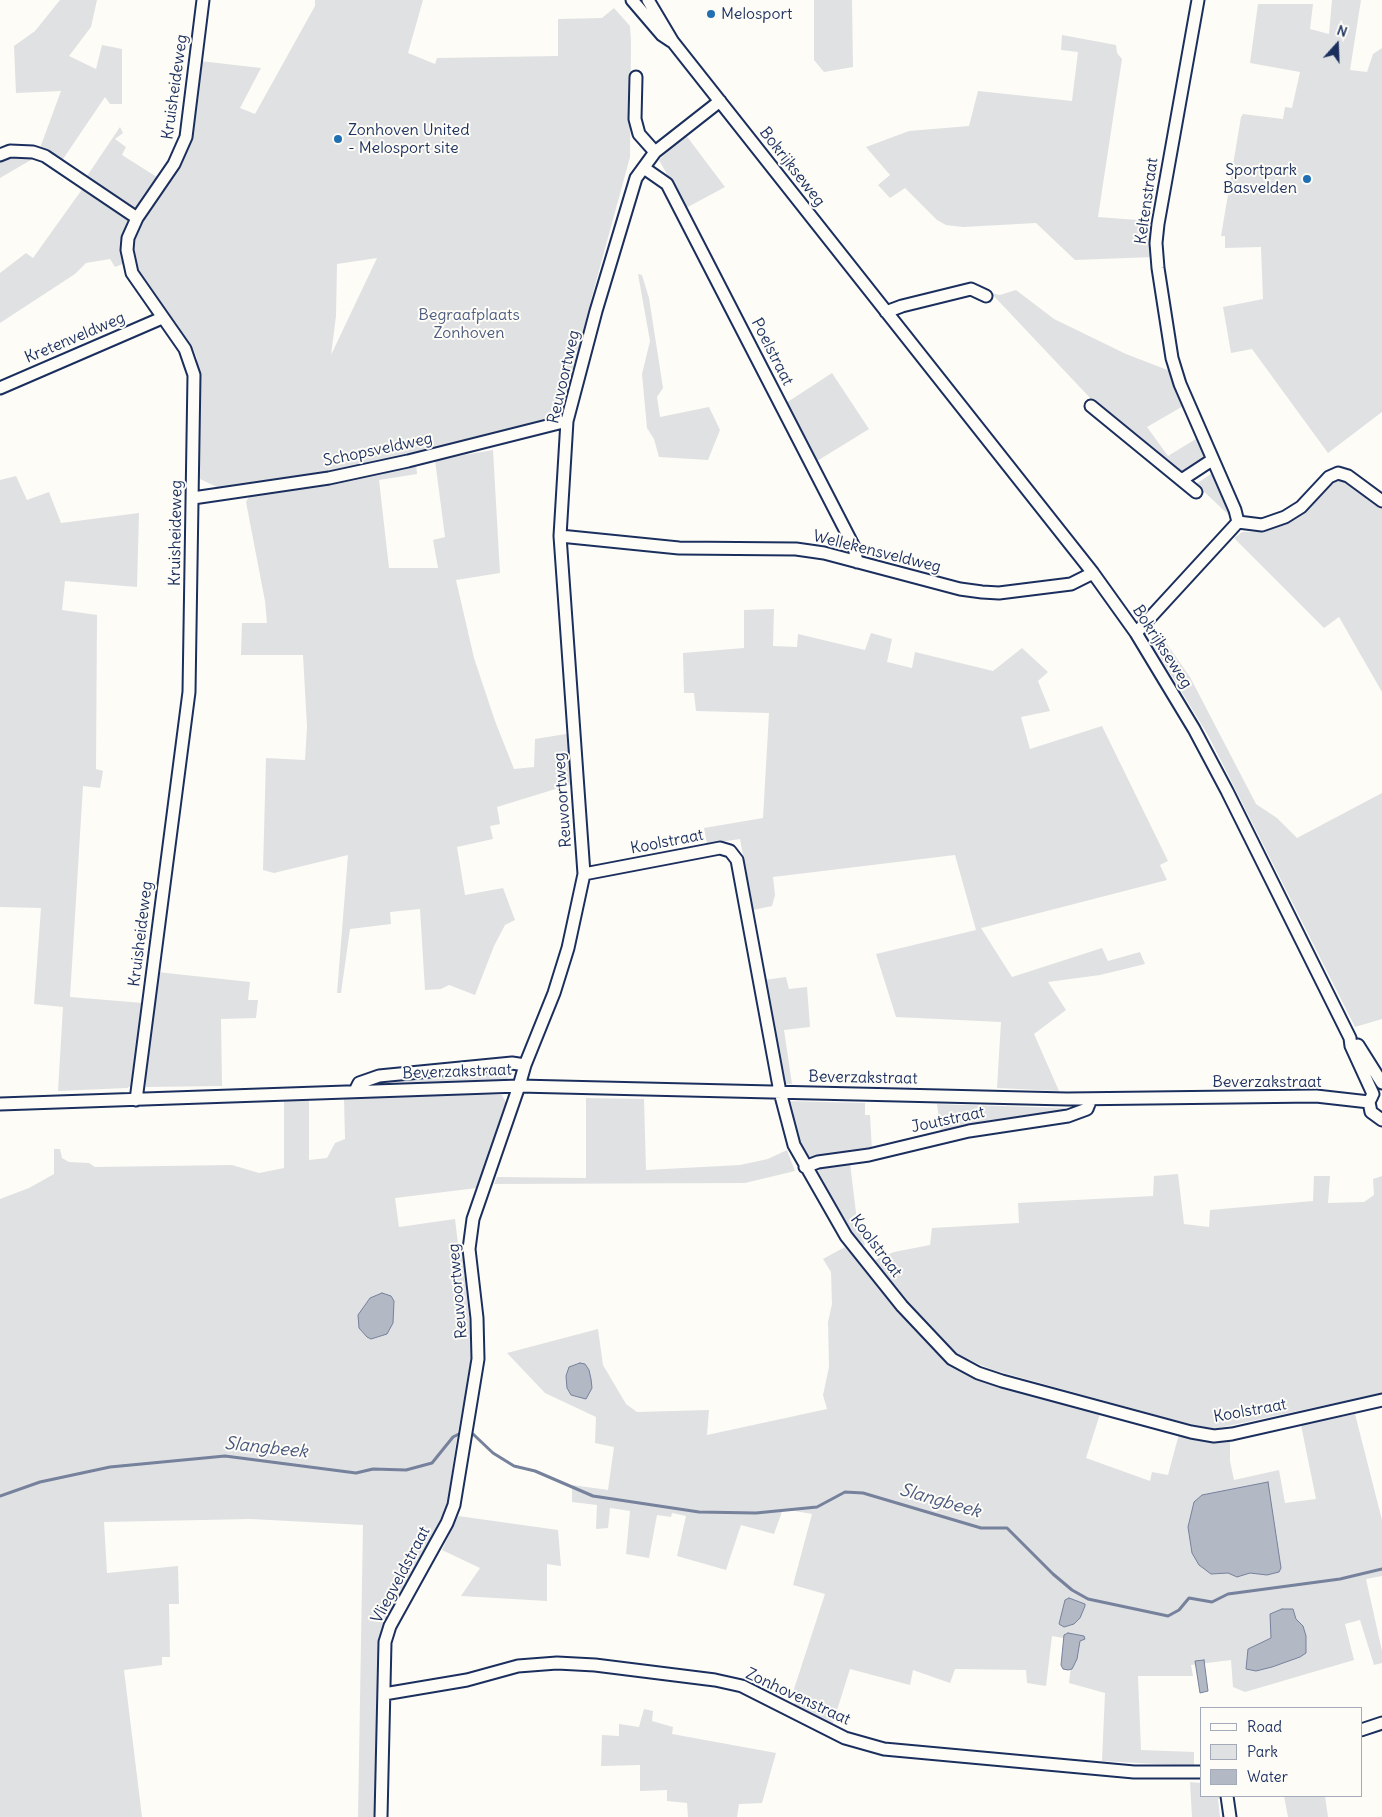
<!DOCTYPE html>
<style>
body{margin:0}
#map{position:relative;width:1382px;height:1817px;overflow:hidden;background:#fdfcf7;font-family:Delius,sans-serif}
canvas{display:block}
.legend{position:absolute;left:1200px;top:1707px;width:162px;height:90px;box-sizing:border-box;background:#fdfcf7;border:1px solid #a3aaba;margin:0;padding:6px 9px;list-style:none;font-size:15px;color:#1b2f5e}
.legend li{display:flex;align-items:center;gap:10px;height:25px}
.legend b{width:25px;border:1px solid #a3aaba}
.north{position:absolute;left:1312px;top:20px;width:50px;height:50px;-webkit-text-stroke:4px #fdfcf7;paint-order:stroke;rotate:20deg;font-size:14px;font-weight:700;line-height:20px;text-align:center;color:#1b2f5e}
.north::after{content:'';display:block;margin:auto;width:18px;height:22px;background:#1b2f5e;clip-path:polygon(50% 0,100% 100%,50% 72%,0 100%)}
</style>
<div id="map">
<canvas width="1382" height="1817"></canvas>
<ul class="legend">
<li><b style="height:6px;background:#fdfcf7"></b>Road</li>
<li><b style="height:14px;background:#e0e1e3"></b>Park</li>
<li><b style="height:14px;background:#b3b8c5"></b>Water</li>
</ul>
<div class="north">N</div>
</div>
<script>
const g = document.querySelector('canvas').getContext('2d');
g.lineJoin = 'round';
function paint(path, color) {
  g.fillStyle = color;
  g.fill(path, 'evenodd');
}
function shape(rows) {
  const path = new Path2D();
  for (const r of rows) {
    path.moveTo(r[0], r[1]);
    for (let i = 2; i < r.length; i += 2) path.lineTo(r[i], r[i + 1]);
  }
  return path;
}
function stroke(path, color, width, dash) {
  g.strokeStyle = color;
  g.lineWidth = width;
  g.lineCap = dash ? 'butt' : 'round';
  g.setLineDash(dash || []);
  g.stroke(path);
}
function drawText(font, color, halo, rows, align = 'center') {
  g.font = font + ' Delius,sans-serif';
  g.lineWidth = 4;
  g.setLineDash([]);
  g.textBaseline = 'middle';
  g.strokeStyle = halo;
  g.fillStyle = color;
  for (const [text, x, y, turn = 0] of rows) {
    g.save();
    g.translate(x, y);
    g.rotate((+turn || 0) * Math.PI / 180);
    g.textAlign = isNaN(turn) ? turn : align;
    if (halo) g.strokeText(text, 0, 0);
    g.fillText(text, 0, 0);
    g.restore();
  }
}
paint(shape([
 [60,0,97,0,91,27,69,56,96,69,102,45,122,49,122,104,110,104,105,97,61,162,40,148,61,91,16,93,14,46,35,31],
 [315,0,423,0,408,53,435,64,437,58,558,56,558,19,602,18,614,8,630,26,631,41,630,157,588,311,565,410,555,418,533,425,421,453,325,474,219,488,200,479,197,469,197,358,192,346,137,273,131,244,140,223,184,154,200,61,261,68,240,108,255,114,315,6],
 [377,258,331,355,336,316,337,264],
 [814,0,852,0,853,67,824,72,814,60],
 [1332,0,1361,0,1350,70,1367,72,1373,54,1382,48,1382,412,1328,453,1252,349,1231,353,1223,307,1263,299,1261,247,1225,248,1225,236,1221,236,1241,117,1243,114,1283,119,1285,107,1292,108,1300,72,1250,63,1258,4,1313,4,1310,29,1329,34],
 [1062,35,1116,45,1117,53,1122,59,1098,217,1151,221,1153,257,1075,260,1036,223,963,227,946,225,937,220,905,188,890,198,878,185,890,175,866,147,909,131,969,126,978,91,1072,101,1078,52,1061,50],
 [120,127,123,133,115,139,126,147,122,155,160,179,135,212,85,179],
 [685,134,725,187,686,208,659,160],
 [4,156,36,157,0,178,0,158],
 [83,188,127,218,125,263,115,267,110,259,86,263,75,274,0,323,0,273,26,253,33,258],
 [638,274,642,275,649,298,663,388,657,397,660,417,709,407,720,430,708,460,659,457,654,439,647,428,642,374,650,341],
 [1016,290,1054,319,1126,354,1170,371,1185,405,1147,427,1168,456,1199,437,1206,452,1202,460,1189,470,1179,472,1093,401,991,293,1000,295],
 [832,373,869,429,817,461,786,403],
 [493,450,500,573,456,580,474,658,495,721,514,769,534,767,535,739,566,734,570,736,575,783,497,807,500,824,490,826,493,839,457,847,465,895,503,888,515,920,505,925,494,946,475,995,449,985,441,989,425,990,420,909,390,912,391,924,350,929,341,993,337,993,348,855,274,873,263,870,266,758,305,760,307,727,303,655,241,655,242,623,267,623,265,601,246,502,249,497,293,490,416,464,417,474,379,480,389,568,438,568,433,540,445,537,435,460],
 [1211,474,1214,476,1233,513,1233,519,1196,484],
 [16,476,27,500,49,492,61,523,139,513,137,587,65,581,62,610,97,615,96,769,103,771,100,788,83,786,70,997,143,1003,131,1086,127,1088,58,1091,63,1007,34,1004,41,908,0,907,0,480],
 [1341,479,1350,484,1382,509,1382,692,1339,617,1324,628,1234,538,1242,532,1266,531,1292,519,1336,481],
 [774,609,773,646,797,647,798,634,865,650,871,633,892,639,887,662,912,668,915,652,993,671,1022,648,1048,672,1038,681,1050,711,1021,717,1030,749,1102,726,1168,861,1160,865,1167,880,981,928,1012,977,1102,948,1108,961,1140,952,1145,964,1100,975,1048,982,1066,1010,1034,1034,1059,1091,997,1088,1001,1022,896,1017,876,954,976,930,955,855,773,877,775,895,772,906,753,910,740,839,707,844,704,828,763,818,769,713,696,711,694,693,684,693,683,653,744,648,744,610],
 [1155,627,1190,677,1256,804,1277,818,1297,838,1382,793,1382,1019,1355,1027,1208,735,1151,642],
 [157,972,250,982,248,1000,258,1000,256,1018,221,1019,222,1086,146,1087,146,1071],
 [786,977,789,989,807,987,810,1027,784,1030,792,1084,783,1084,764,980],
 [506,1069,509,1072,507,1080,376,1084,379,1080],
 [470,1094,502,1095,508,1106,477,1188,395,1198,399,1227,455,1219,459,1252,462,1249,473,1355,457,1437,447,1506,378,1641,381,1644,377,1817,358,1817,363,1525,251,1519,104,1522,107,1573,178,1566,179,1604,169,1604,170,1657,162,1657,162,1665,124,1670,142,1817,0,1817,0,1199,29,1188,54,1174,54,1149,60,1149,62,1158,69,1162,89,1163,95,1167,232,1165,259,1173,284,1168,284,1100,309,1100,309,1160,327,1158,335,1143,345,1139,344,1098],
 [586,1098,644,1099,646,1170,740,1165,768,1159,787,1150,795,1171,745,1183,494,1184,497,1177,586,1178],
 [785,1101,865,1103,865,1115,870,1115,872,1151,813,1158,803,1154,800,1150],
 [937,1104,1064,1108,1067,1110,1066,1112,941,1134],
 [850,1163,857,1221,865,1245,861,1246,817,1174,820,1167],
 [1178,1174,1184,1224,1209,1227,1210,1210,1313,1201,1314,1176,1330,1176,1328,1203,1364,1202,1374,1195,1373,1179,1382,1176,1382,1393,1214,1429,1178,1421,993,1370,955,1354,915,1313,872,1261,894,1252,930,1245,932,1228,1019,1223,1018,1203,1153,1196,1154,1176],
 [845,1247,944,1360,979,1380,1100,1414,1086,1458,1150,1481,1152,1472,1168,1475,1179,1434,1211,1441,1230,1441,1230,1461,1234,1480,1279,1470,1285,1503,1316,1499,1301,1425,1355,1414,1382,1520,1382,1576,1366,1579,1382,1651,1382,1663,1374,1665,1360,1620,1345,1624,1354,1660,1245,1692,1233,1687,1231,1660,1191,1665,1193,1676,1138,1676,1141,1750,1194,1752,1194,1766,1102,1761,1105,1693,1069,1683,1074,1640,1052,1636,1046,1686,1027,1683,1026,1670,955,1669,950,1683,913,1670,910,1685,850,1669,832,1726,793,1707,798,1694,793,1692,825,1594,793,1585,812,1514,783,1509,774,1534,741,1525,726,1570,677,1556,686,1516,672,1513,671,1517,657,1515,649,1558,626,1554,630,1511,610,1508,608,1528,596,1529,597,1505,572,1502,572,1485,608,1490,614,1447,595,1443,596,1417,545,1393,507,1353,598,1329,603,1365,626,1404,637,1412,709,1410,707,1435,827,1409,823,1395,829,1367,828,1322,832,1304,831,1272,823,1259],
 [1295,1619,1303,1626,1300,1657,1246,1669,1248,1649,1271,1638],
 [458,1516,558,1530,561,1566,547,1564,547,1601,461,1596,480,1568,442,1550],
 [644,1709,653,1711,652,1721,673,1727,672,1734,776,1753,762,1803,739,1804,737,1817,688,1817,687,1803,667,1801,667,1790,640,1791,640,1765,601,1766,602,1735,619,1736,619,1724,639,1727],
 [1190,1782,1201,1783,1201,1796,1221,1796,1222,1798,1218,1799,1220,1817,1192,1817],
 [1284,1796,1325,1796,1328,1817,1288,1817]
]), '#e0e1e3');
const water = shape([
 [382,1293,391,1296,394,1301,393,1323,387,1334,371,1339,367,1337,359,1328,358,1315,370,1298,382,1293],
 [580,1363,585,1364,589,1370,591,1379,592,1388,586,1399,571,1395,567,1388,566,1376,569,1367,580,1363],
 [1268,1482,1281,1568,1279,1572,1267,1575,1250,1573,1237,1577,1228,1573,1211,1574,1199,1565,1192,1553,1188,1527,1194,1502,1202,1495,1268,1482],
 [1069,1598,1085,1604,1085,1606,1080,1618,1074,1624,1064,1627,1059,1624,1065,1600,1069,1598],
 [1282,1609,1293,1609,1296,1619,1303,1626,1306,1636,1306,1653,1300,1657,1272,1667,1256,1671,1246,1669,1248,1649,1271,1638,1270,1614,1282,1609],
 [1068,1633,1084,1636,1085,1639,1080,1641,1077,1659,1072,1669,1068,1670,1063,1669,1061,1665,1064,1635,1068,1633],
 [1204,1660,1208,1691,1200,1693,1195,1661,1204,1660]
]);
paint(water, '#b3b8c5');
stroke(water, '#76819c', 1);
stroke(shape([
 [473,1434,493,1453,514,1466,535,1471,593,1496,699,1512,756,1513,817,1507,845,1492,863,1493,981,1528,1007,1528,1053,1574,1072,1590,1088,1599,1168,1616,1179,1610,1189,1598,1212,1602,1228,1594,1340,1579,1382,1569],
 [0,1496,40,1482,110,1467,225,1456,356,1473,373,1469,406,1470,432,1463,453,1437,459,1434]
]), '#76819c', 3);
const minor = shape([
 [632,0,662,35,671,41],
 [648,0,673,42,1093,573,1136,633,1194,729,1227,791,1350,1038,1351,1046,1373,1094],
 [1198,0,1158,224,1156,243,1158,268,1172,358,1180,384,1235,510,1238,522],
 [636,77,635,119,639,134,655,152],
 [0,155,10,151,33,152,45,156,137,218],
 [644,168,667,184,854,547,857,562],
 [886,312,902,306,971,289,986,296],
 [0,388,162,318],
 [1091,406,1196,492],
 [1183,479,1212,460],
 [193,498,329,478,408,461,567,421],
 [560,536,679,548,796,549,824,553,960,589,982,592,999,593,1071,584,1093,573],
 [1136,633,1238,522,1262,525,1285,517,1301,507,1329,477,1338,473,1348,476,1382,501],
 [584,874,720,848,730,851,737,860,780,1092,794,1145,846,1236,902,1306,952,1359,978,1373,1002,1381,1191,1432,1214,1436,1232,1434,1382,1400],
 [1358,1045,1382,1083],
 [355,1091,359,1083,379,1076,512,1063,525,1065],
 [1372,1096,1369,1102,1371,1112,1382,1120],
 [136,1100,189,692,194,375,185,349,132,273,127,250,128,238,137,218,174,164,186,137,203,0],
 [0,1104,519,1086,1067,1099,1316,1096,1369,1102],
 [805,1167,818,1162,869,1155,969,1131,1068,1116,1087,1109,1091,1099],
 [384,1694,467,1680,518,1666,557,1663,595,1665,715,1680,742,1686,845,1738,884,1749,1134,1772,1201,1772],
 [1361,1730,1382,1723],
 [1227,1796,1230,1817],
 [381,1817,385,1642,390,1626,447,1523,454,1505,478,1359,477,1318,469,1249,473,1219,519,1086,525,1065,554,993,568,948,584,874,560,536,567,421,596,311,636,178,655,152,720,101]
]);
stroke(minor, '#1b2f5e', 15);
stroke(minor, '#fdfcf7', 11);
for (const [x, y, r, color] of [
 [711,14,5,"#1f6fb2"],
 [338,139,5,"#1f6fb2"],
 [1307,179,5,"#1f6fb2"]
]) {
  const dot = new Path2D();
  dot.arc(x, y, r, 0, 2 * Math.PI);
  g.fillStyle = color;
  g.fill(dot);
  stroke(dot, '#fdfcf7', 2);
}
drawText('16px', '#1b2f5e', '#fdfcf7', [
 ["Melosport",721,14],
 ["Zonhoven United",348,130],
 ["- Melosport site",348,148],
 ["Sportpark",1297,170,"right"],
 ["Basvelden",1297,188,"right"]
], 'left');
drawText('16px', '#1b2f5e', '#fdfcf7', [
 ["Kruisheideweg",175,87,-82],
 ["Bokrijkseweg",792,167,52],
 ["Keltenstraat",1147,201,-82],
 ["Kretenveldweg",75,338,-23],
 ["Poelstraat",772,352,63],
 ["Reuvoortweg",564,377,-77],
 ["Schopsveldweg",378,450,-12],
 ["Kruisheideweg",176,533,-89],
 ["Wellekensveldweg",877,552,14],
 ["Bokrijkseweg",1162,647,57],
 ["Reuvoortweg",563,800,-94],
 ["Koolstraat",667,842,-11],
 ["Kruisheideweg",141,934,-83],
 ["Beverzakstraat",457,1072,-2],
 ["Beverzakstraat",863,1078,1],
 ["Beverzakstraat",1267,1082],
 ["Joutstraat",948,1120,-12],
 ["Koolstraat",876,1246,53],
 ["Reuvoortweg",458,1291,-95],
 ["Koolstraat",1250,1411,-10],
 ["Vliegveldstraat",401,1575,-62],
 ["Zonhovenstraat",798,1697,25]
]);
drawText('16px', '#4c5c7f', '#fdfcf7', [
 ["Begraafplaats",469,315],
 ["Zonhoven",469,333]
]);
drawText('italic 18px', '#49587d', '#fdfcf7', [
 ["Slangbeek",266,1448,6],
 ["Slangbeek",940,1501,16]
]);
</script>
